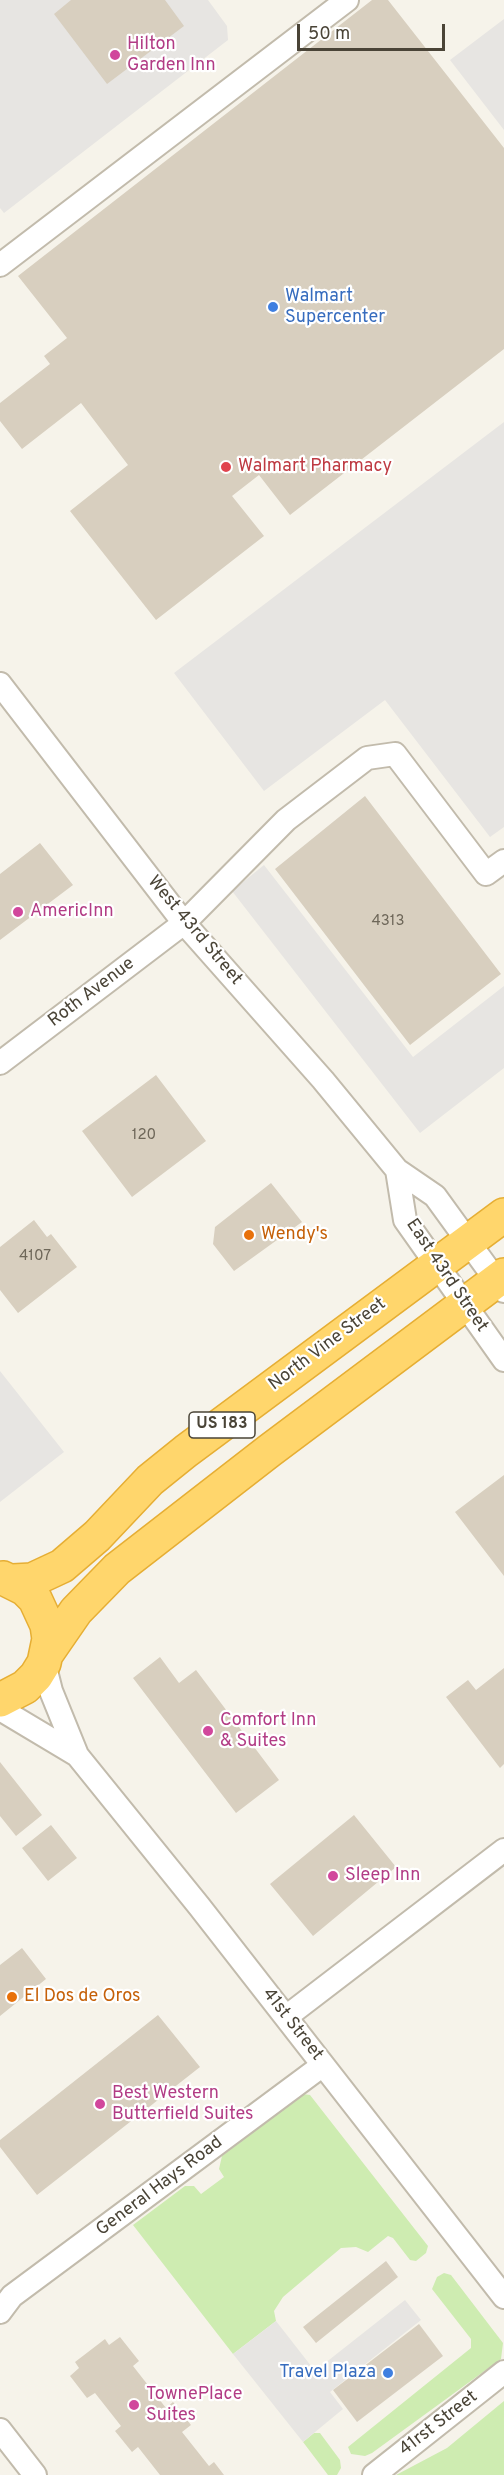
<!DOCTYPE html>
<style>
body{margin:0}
#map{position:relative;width:504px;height:2475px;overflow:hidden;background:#f6f3ea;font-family:Overpass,sans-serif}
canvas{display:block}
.scale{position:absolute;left:297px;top:24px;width:148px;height:27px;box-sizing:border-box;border:3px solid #4a4437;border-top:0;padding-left:8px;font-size:18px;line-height:21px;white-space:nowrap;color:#4a4437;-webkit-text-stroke:4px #fff;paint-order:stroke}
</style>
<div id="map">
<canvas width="504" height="2475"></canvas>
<div class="scale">50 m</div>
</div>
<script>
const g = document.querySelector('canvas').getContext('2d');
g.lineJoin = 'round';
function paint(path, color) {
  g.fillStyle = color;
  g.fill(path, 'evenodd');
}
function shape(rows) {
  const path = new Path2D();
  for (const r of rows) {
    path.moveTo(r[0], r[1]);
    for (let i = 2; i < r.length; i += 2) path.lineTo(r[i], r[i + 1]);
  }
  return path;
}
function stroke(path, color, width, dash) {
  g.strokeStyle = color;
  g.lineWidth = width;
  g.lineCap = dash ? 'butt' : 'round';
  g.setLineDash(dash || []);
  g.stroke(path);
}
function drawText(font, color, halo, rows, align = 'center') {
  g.font = font + ' Overpass,sans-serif';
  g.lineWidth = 4.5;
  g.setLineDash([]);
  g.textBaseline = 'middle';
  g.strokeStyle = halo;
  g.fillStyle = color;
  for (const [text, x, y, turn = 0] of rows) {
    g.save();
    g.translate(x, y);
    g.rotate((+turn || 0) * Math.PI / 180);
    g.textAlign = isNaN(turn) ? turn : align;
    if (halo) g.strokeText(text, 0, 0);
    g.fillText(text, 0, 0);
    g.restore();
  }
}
paint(shape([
 [303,2094,310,2095,428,2246,426,2253,416,2261,410,2260,393,2238,388,2236,368,2252,356,2247,341,2248,283,2297,274,2311,276,2321,233,2354,133,2225,185,2186,194,2186,201,2194,224,2177,219,2169,222,2156],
 [444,2273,451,2275,503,2343,501,2359,372,2453,365,2456,351,2454,348,2447,471,2348,471,2339,432,2289,437,2277],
 [504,2401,504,2475,396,2475,447,2448],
 [314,2433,320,2433,340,2460,341,2468,337,2475,328,2475,303,2442]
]), '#ceecb1');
paint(shape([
 [0,0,208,0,227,26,228,40,4,213,0,208],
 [504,19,504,130,450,60],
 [504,422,504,827,490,837,385,700,264,791,174,673],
 [264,865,413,1057,504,986,504,1068,420,1133,232,891],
 [0,1371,64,1452,0,1502],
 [405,2300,421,2320,330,2392,343,2409,303,2442,233,2354,276,2321,315,2371]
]), '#e7e5e2');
paint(shape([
 [71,0,165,0,184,26,107,84,54,14],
 [372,0,388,0,504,148,504,349,290,515,259,475,232,496,264,536,156,620,70,511,128,465,81,403,22,449,0,421,0,403,50,364,44,356,67,338,18,276],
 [365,796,501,974,410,1045,275,869],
 [40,843,73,885,0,940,0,874],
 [156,1075,206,1141,132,1197,82,1131],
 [271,1183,302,1222,234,1271,213,1244,215,1227],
 [34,1220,47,1237,51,1234,77,1267,18,1313,0,1290,0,1247],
 [504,1475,504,1576,455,1512],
 [160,1657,179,1683,196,1670,279,1780,236,1813,133,1678],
 [504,1668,504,1764,500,1768,446,1697,468,1680,476,1690],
 [0,1762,42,1815,16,1836,0,1816],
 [354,1815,396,1867,313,1936,270,1884],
 [51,1825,77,1858,48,1881,22,1848],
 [22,1948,46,1979,0,2016,0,1965],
 [158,2015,200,2067,37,2195,0,2147,0,2140],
 [386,2261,398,2277,316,2343,303,2327],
 [419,2324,443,2356,357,2422,333,2390],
 [120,2337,139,2361,133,2366,166,2408,173,2402,191,2425,182,2432,209,2466,214,2462,224,2475,160,2475,138,2447,132,2452,115,2431,121,2426,95,2393,87,2398,70,2376,79,2368,75,2362,105,2339,109,2345]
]), '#d8cfbf');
const minor = shape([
 [0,265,347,0],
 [0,684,184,923,323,1080,397,1170,435,1196,504,1291],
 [0,1063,184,923,286,820,367,758,395,754,486,874,504,861],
 [397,1170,405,1220,504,1360],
 [44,1663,51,1691,77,1755],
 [0,1709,77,1755,81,1760,199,1906,504,2297],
 [286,2017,504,1850],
 [0,2312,12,2296,323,2065],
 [0,2430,35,2475],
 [374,2475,504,2372]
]);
const highway = shape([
 [13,1581,32,1580,62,1566,97,1536,150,1480,186,1451,504,1215],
 [47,1653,76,1611,117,1569,269,1451,504,1275],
 [0,1700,25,1687,36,1676,44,1663,49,1639,47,1625,35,1599,25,1589,3,1578]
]);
stroke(minor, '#c2bbac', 26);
stroke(highway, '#e6ae34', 36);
stroke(minor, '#fff', 22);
stroke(highway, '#ffd66c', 33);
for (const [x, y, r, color] of [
 [115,55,6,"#d1479c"],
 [273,307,6,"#3f7fe0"],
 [226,467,6,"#e0444e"],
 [18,912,6,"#d1479c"],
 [249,1235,6,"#e8710a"],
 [208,1731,6,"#d1479c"],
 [333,1876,6,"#d1479c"],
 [12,1997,6,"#e8710a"],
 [100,2104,6,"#d1479c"],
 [388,2373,6,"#3f7fe0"],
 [134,2405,6,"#d1479c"]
]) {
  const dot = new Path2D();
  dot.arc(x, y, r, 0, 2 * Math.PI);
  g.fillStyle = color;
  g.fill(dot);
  stroke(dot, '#fff', 2);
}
drawText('15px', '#6e6759', null, [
 ["4313",388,922],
 ["120",144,1136],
 ["4107",35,1257]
]);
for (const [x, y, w] of [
 [222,1425,66]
]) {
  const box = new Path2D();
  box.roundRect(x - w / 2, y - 13, w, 26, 4.5);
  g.fillStyle = '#fff';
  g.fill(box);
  stroke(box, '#4a4437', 1.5);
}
drawText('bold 16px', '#4a4437', null, [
 ["US 183",222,1425]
]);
drawText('18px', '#b23c85', '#fff', [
 ["Hilton",127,45],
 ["Garden Inn",127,66],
 ["AmericInn",30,912],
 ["Comfort Inn",220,1721],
 ["& Suites",220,1742],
 ["Sleep Inn",345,1876],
 ["Best Western",112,2094],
 ["Butterfield Suites",112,2115],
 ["TownePlace",146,2395],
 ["Suites",146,2416]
], 'left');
drawText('18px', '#366cbe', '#fff', [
 ["Walmart",285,297],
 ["Supercenter",285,318],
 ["Travel Plaza",376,2373,"right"]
], 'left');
drawText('18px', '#be3a42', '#fff', [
 ["Walmart Pharmacy",238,467]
], 'left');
drawText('18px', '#4a4437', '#fff', [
 ["West 43rd Street",194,931,50],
 ["Roth Avenue",92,993,-37],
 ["East 43rd Street",446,1276,56],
 ["North Vine Street",328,1345,-37],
 ["41st Street",292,2025,52],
 ["General Hays Road",160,2187,-37],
 ["41rst Street",439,2424,-38]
]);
drawText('18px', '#c56008', '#fff', [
 ["Wendy's",261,1235],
 ["El Dos de Oros",24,1997]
], 'left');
</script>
